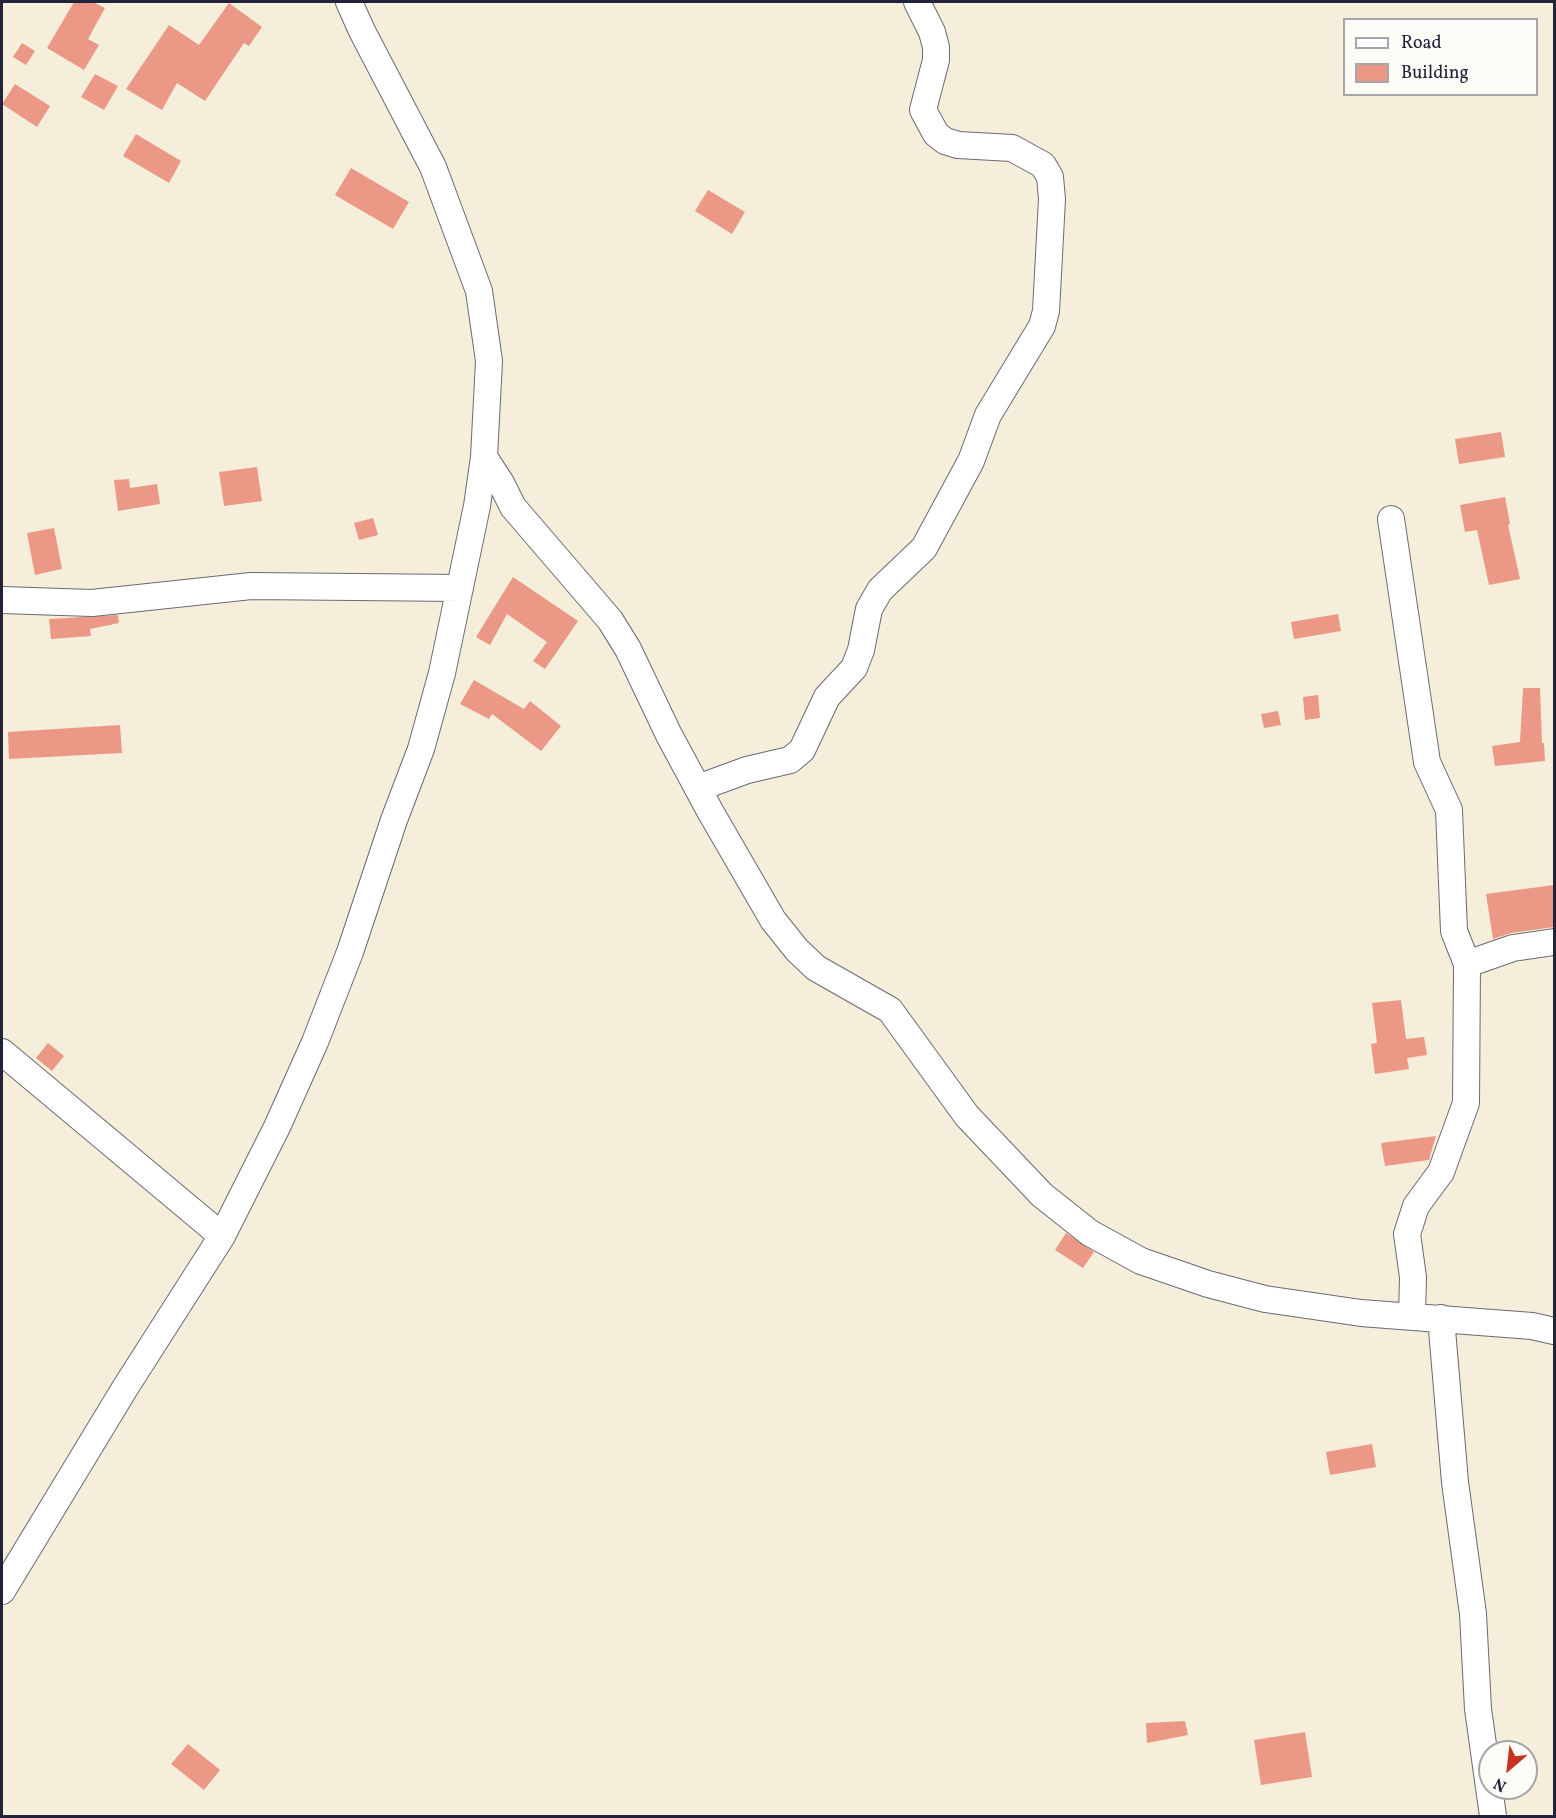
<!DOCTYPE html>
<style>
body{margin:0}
#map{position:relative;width:1556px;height:1818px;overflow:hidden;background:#f4eeda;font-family:Vollkorn,serif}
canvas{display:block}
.frame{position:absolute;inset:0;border:3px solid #22223b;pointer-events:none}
.legend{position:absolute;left:1343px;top:18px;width:195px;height:78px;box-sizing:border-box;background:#fdfcf7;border:2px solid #a5a5ac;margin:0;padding:8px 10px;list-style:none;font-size:18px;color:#22223b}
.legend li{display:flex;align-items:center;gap:12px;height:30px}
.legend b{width:30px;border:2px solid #a5a5ac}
.north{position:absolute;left:1478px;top:1740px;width:60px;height:60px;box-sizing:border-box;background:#fdfcf7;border:2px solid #a5a5ac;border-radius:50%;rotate:208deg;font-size:16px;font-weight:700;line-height:24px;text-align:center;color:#22223b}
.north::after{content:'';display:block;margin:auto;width:21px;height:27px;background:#c8321e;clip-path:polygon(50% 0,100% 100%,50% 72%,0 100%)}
</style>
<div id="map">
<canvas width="1556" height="1818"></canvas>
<div class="frame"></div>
<ul class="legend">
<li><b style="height:8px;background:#fff"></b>Road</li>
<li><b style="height:16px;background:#eb9986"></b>Building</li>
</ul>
<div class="north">N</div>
</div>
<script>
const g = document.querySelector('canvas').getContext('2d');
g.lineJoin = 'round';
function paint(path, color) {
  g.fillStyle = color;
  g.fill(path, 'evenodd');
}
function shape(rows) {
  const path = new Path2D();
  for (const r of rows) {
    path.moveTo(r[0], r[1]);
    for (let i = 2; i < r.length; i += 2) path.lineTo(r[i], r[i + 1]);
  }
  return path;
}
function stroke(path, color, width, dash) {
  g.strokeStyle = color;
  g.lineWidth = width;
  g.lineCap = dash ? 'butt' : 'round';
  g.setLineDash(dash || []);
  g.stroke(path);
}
paint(shape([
 [74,2,93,2,105,8,88,39,99,45,84,70,47,48],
 [229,3,262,27,249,46,244,43,205,101,177,83,162,110,126,89,169,25,199,45],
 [22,43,35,51,26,65,13,57],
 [95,74,118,86,104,110,81,97],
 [15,84,50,106,37,127,2,104],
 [136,134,181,161,169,183,123,156],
 [351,168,409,202,393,229,335,195],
 [708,190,745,212,732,234,695,211],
 [1501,432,1505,457,1459,464,1455,439],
 [257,467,262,501,224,506,219,472],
 [129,479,130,488,157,484,160,504,118,511,114,480],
 [1505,497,1510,524,1508,525,1520,579,1489,585,1477,530,1465,532,1460,505],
 [373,518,378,535,359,540,354,523],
 [54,528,62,569,35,575,27,533],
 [513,577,578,621,545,669,533,661,547,642,507,614,490,645,476,637],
 [1338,614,1341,631,1294,639,1291,622],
 [118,615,119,623,90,629,91,636,51,639,49,619],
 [474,680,524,709,530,701,561,726,541,751,492,714,489,719,460,704],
 [1523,688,1540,688,1542,743,1544,743,1545,761,1495,766,1492,746,1520,742],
 [1318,695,1320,718,1305,720,1303,697],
 [1278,711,1281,725,1264,728,1261,714],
 [120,725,122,753,9,759,8,732],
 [1554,885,1554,927,1511,933,1493,939,1486,894],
 [1401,1000,1406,1039,1424,1037,1427,1055,1407,1058,1409,1069,1375,1074,1371,1044,1377,1043,1372,1003],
 [48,1043,64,1056,52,1071,36,1058],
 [1436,1136,1429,1160,1385,1166,1381,1143],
 [1066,1233,1094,1252,1083,1268,1055,1250],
 [1372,1444,1376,1467,1330,1475,1326,1452],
 [1185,1721,1188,1735,1147,1743,1146,1723],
 [1305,1732,1312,1777,1261,1785,1254,1740],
 [188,1744,220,1770,204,1790,171,1764]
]), '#eb9986');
const minor = shape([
 [484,457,501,483,513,507,610,620,628,649,669,735,710,811,773,920,797,950,816,968,890,1010,967,1116,1042,1195,1090,1233,1141,1261,1208,1284,1265,1299,1361,1313,1532,1326,1554,1331],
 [1391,519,1427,762,1449,810,1454,931,1467,964,1466,1103,1441,1172,1416,1206,1407,1234,1413,1277,1412,1316],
 [2,600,92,603,251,586,460,588],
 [698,788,747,770,790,760,802,750,827,697,854,668,861,650,869,609,880,590,924,548,971,461,988,415,1042,326,1046,311,1052,199,1050,177,1043,165,1012,148,958,145,945,141,936,134,923,110,936,60,936,47,932,32,917,2],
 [1467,964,1513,948,1554,942],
 [2,1052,222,1236],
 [1441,1318,1455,1482,1473,1614,1478,1709,1493,1816],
 [2,1591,125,1388,222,1236,277,1127,315,1042,350,952,394,820,421,749,442,673,477,506,484,457,489,361,479,291,433,167,362,31,349,2]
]);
stroke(minor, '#6c6973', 28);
stroke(minor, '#fff', 26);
</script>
